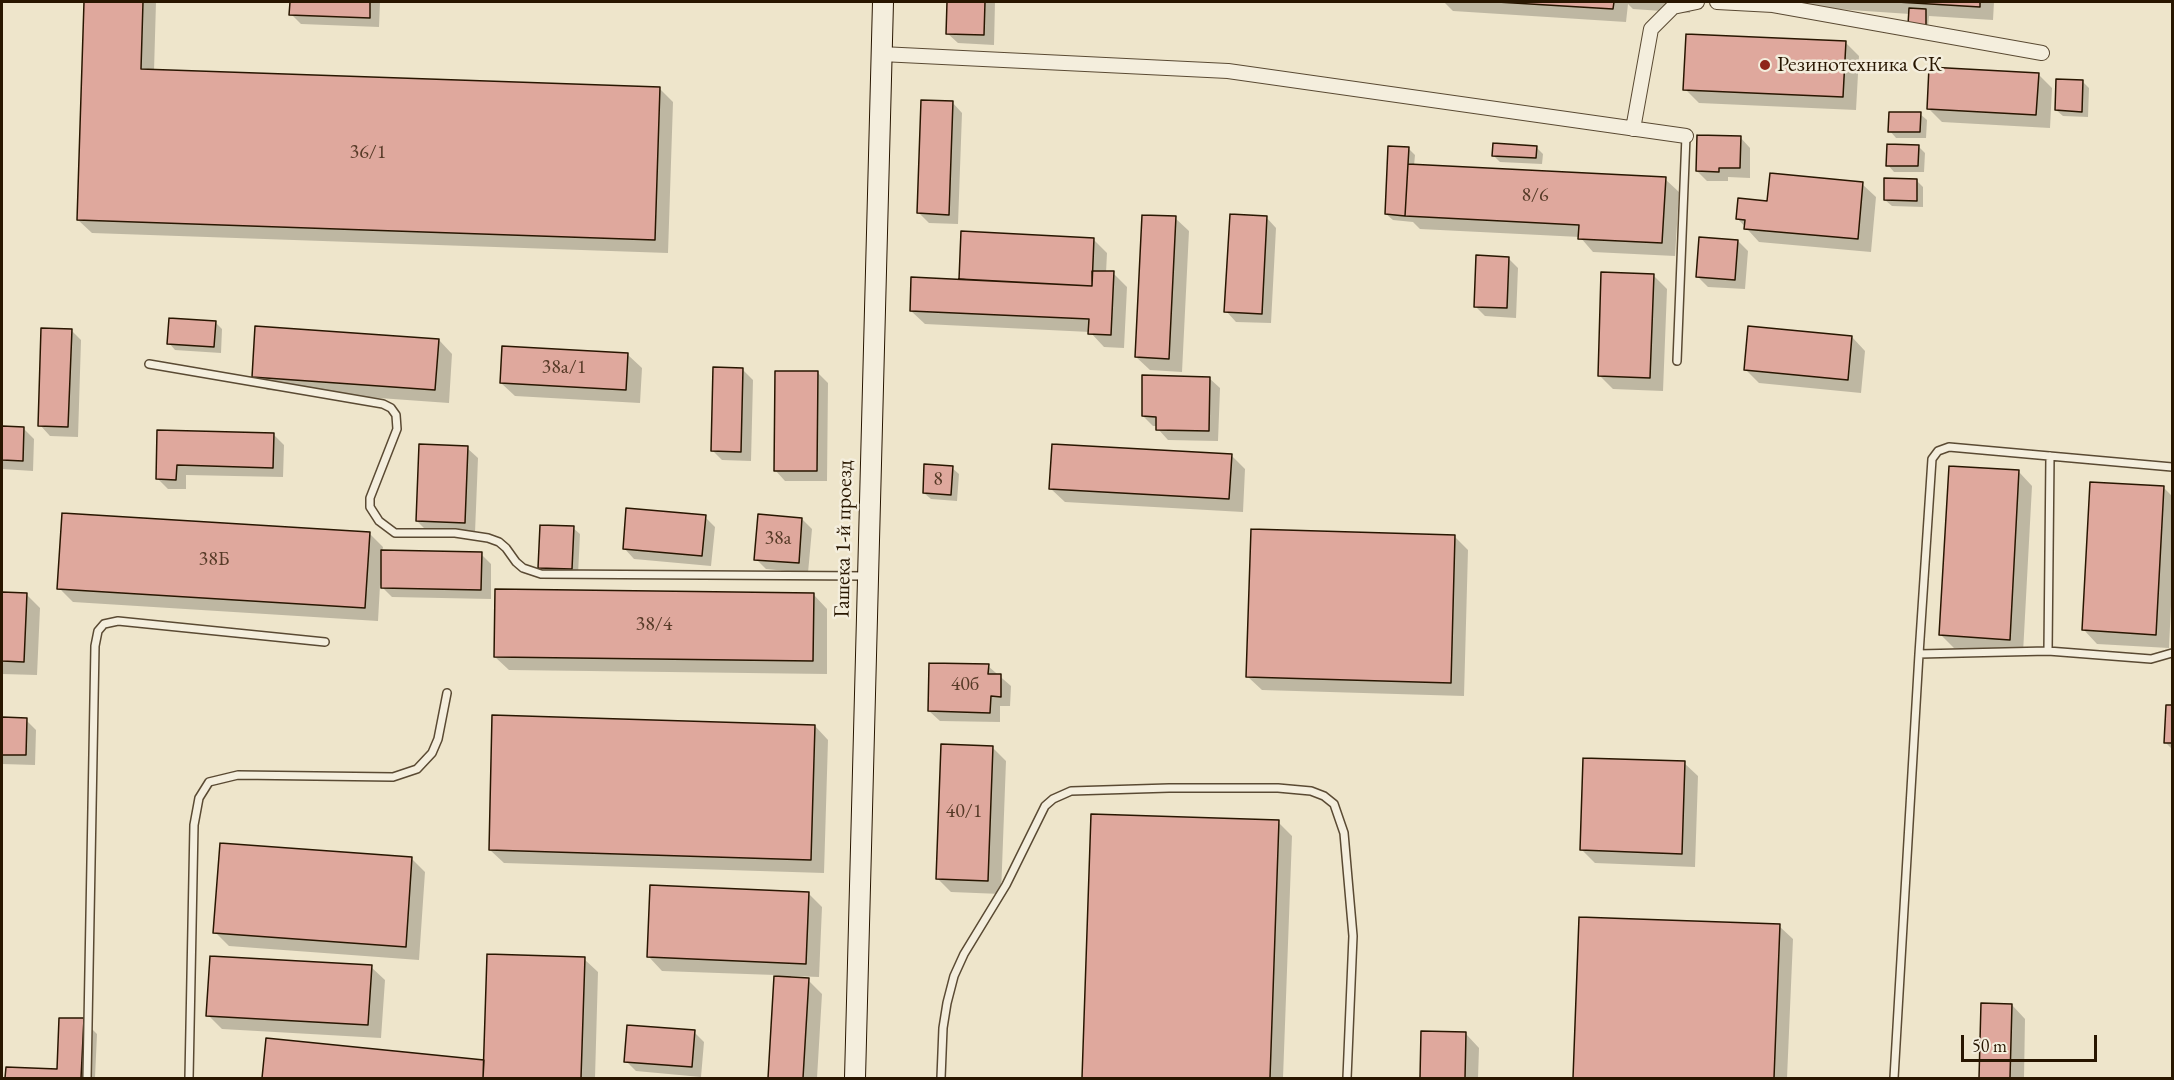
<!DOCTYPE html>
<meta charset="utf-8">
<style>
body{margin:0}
#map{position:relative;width:2174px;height:1080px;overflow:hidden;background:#eee5cb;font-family:"EB Garamond",serif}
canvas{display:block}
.frame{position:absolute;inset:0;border:3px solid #281600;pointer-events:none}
.scale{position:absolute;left:1961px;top:1035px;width:136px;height:27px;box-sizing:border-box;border:3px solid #281600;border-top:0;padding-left:8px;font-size:18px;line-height:21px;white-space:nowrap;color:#281600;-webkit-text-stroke:4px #f4eedd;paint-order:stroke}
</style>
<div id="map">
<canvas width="2174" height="1080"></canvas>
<div class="frame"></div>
<div class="scale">50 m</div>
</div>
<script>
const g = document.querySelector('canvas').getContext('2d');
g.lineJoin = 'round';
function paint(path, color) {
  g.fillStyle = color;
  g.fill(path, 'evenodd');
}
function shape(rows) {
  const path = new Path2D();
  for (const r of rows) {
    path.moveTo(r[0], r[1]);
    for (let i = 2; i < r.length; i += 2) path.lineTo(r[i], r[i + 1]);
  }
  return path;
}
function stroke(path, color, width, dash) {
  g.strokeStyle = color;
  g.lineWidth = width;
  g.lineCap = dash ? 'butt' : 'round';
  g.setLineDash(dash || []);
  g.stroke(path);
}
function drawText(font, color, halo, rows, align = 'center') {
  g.font = font + ' "EB Garamond",serif';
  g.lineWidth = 5;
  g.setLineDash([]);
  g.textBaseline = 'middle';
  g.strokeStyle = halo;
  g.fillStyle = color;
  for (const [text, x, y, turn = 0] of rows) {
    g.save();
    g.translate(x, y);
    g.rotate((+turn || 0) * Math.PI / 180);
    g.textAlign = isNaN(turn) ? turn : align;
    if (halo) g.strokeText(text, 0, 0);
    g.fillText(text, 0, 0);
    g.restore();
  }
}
paint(shape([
 [86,2,156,2,154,71,659,88,673,102,668,253,92,233,78,220],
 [291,2,380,2,379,27,301,24,291,14],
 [949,2,995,2,994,45,958,43,947,33],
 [1444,2,1691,2,1690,13,1633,9,1628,4,1626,22,1453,11],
 [1731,2,1994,2,1993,20,1929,16,1928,28,1910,14],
 [1845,42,1859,56,1856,110,1699,103,1685,89],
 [2038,74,2052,88,2050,128,1942,122,1928,108],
 [2083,82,2089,88,2088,117,2063,116,2056,110],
 [952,102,962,113,958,224,929,223,919,213],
 [1920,114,1927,120,1926,138,1896,138,1890,131],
 [1740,137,1750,148,1750,178,1728,177,1728,181,1707,181,1697,171],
 [1918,146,1925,153,1924,172,1894,172,1888,165],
 [1536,147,1543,154,1542,164,1500,162,1493,155],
 [1408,148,1415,155,1414,166,1665,179,1679,192,1675,256,1593,252,1580,237,1420,229,1413,222,1393,220,1386,214],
 [1917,181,1923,187,1923,207,1892,206,1885,200],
 [1862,184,1876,197,1871,252,1759,242,1738,219,1769,203],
 [1266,217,1276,228,1271,323,1236,322,1226,311],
 [1175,218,1189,231,1182,372,1150,370,1136,357],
 [963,233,1093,239,1107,253,1106,273,1113,273,1127,287,1124,348,1104,347,1090,332,925,324,911,311,960,281],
 [1738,241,1748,251,1745,289,1708,287,1698,277],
 [1508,258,1518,268,1516,318,1485,316,1475,306],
 [1653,275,1667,289,1663,391,1613,389,1599,375],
 [216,323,222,329,221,353,175,350,169,343],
 [71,330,81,340,78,437,50,436,40,425],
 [1852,337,1865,351,1861,393,1759,383,1746,370],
 [439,340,452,354,449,403,267,390,253,376],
 [628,355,642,368,640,403,515,396,501,383],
 [743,370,753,380,751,461,722,460,712,450],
 [818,373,828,383,827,481,785,481,775,470],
 [1209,378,1220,388,1218,441,1168,440,1158,429,1158,426,1153,426,1143,416],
 [2,428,23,428,34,439,33,471,2,469],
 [159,432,274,435,284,445,283,477,186,475,186,489,168,489,158,479],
 [467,448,478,458,475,533,427,531,417,521],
 [1231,455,1245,469,1243,512,1065,502,1051,489],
 [952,468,959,474,957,501,931,499,924,493],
 [2019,472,2032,486,2023,653,1954,648,1941,635],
 [2163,487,2172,496,2172,584,2169,648,2097,644,2084,630],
 [705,517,715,527,711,566,634,559,624,548],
 [802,519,812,529,808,573,766,569,756,559],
 [573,528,580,534,578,575,546,574,539,567],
 [369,533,383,547,382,552,481,554,491,564,491,599,392,597,380,585,378,621,73,602,59,588],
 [1454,536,1468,550,1464,696,1262,690,1248,677],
 [2,593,27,595,40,608,37,675,2,674],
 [814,595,827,609,827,674,509,670,495,657],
 [988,666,1011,686,1010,706,1000,706,1000,722,940,721,929,711],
 [2167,706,2172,706,2172,749,2165,742],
 [2,719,26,720,36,730,35,765,2,764],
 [815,726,828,740,824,873,504,863,490,850],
 [992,747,1006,761,1001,894,951,892,938,879],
 [1684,763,1698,776,1695,867,1595,863,1582,850],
 [1093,816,1278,822,1292,836,1283,1078,1084,1078],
 [412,859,425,872,419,960,229,946,215,932],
 [808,893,822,907,819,977,791,976,791,979,808,980,822,994,817,1078,770,1078,775,975,662,971,649,957],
 [1581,918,1779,926,1793,939,1787,1078,1575,1078],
 [584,959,598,972,595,1078,264,1078,267,1040,486,1062],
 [371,967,385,980,381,1038,222,1029,208,1015],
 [1982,1004,2012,1005,2025,1019,2024,1078,1980,1078],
 [83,1020,97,1034,95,1078,7,1078,7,1069,58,1070],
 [694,1032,704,1042,701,1077,636,1071,626,1061],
 [1423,1032,1466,1034,1479,1048,1478,1078,1421,1078]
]), '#0003');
const building = shape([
 [84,2,143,2,141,69,660,87,655,240,77,220,84,2],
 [290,2,370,2,370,18,289,15,290,2],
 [947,2,985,2,984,35,946,34,947,2],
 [1497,2,1614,2,1613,9,1497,2],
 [1897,2,1980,2,1980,7,1897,2],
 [1909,8,1926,9,1926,26,1908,25,1909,8],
 [1686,34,1846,41,1843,97,1683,90,1686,34],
 [1929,67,2039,73,2036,115,1927,109,1929,67],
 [2056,79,2083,80,2082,112,2055,110,2056,79],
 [921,100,953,101,949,215,917,213,921,100],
 [1889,112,1921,112,1920,132,1888,132,1889,112],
 [1697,135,1741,136,1740,168,1719,168,1719,172,1696,171,1697,135],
 [1493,143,1537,146,1536,158,1492,156,1493,143],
 [1887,144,1919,145,1918,166,1886,166,1887,144],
 [1388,146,1409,147,1405,216,1385,214,1388,146],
 [1408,164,1666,177,1662,243,1578,239,1579,225,1405,216,1408,164],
 [1770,173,1863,182,1858,239,1744,229,1745,220,1736,219,1738,198,1767,201,1770,173],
 [1884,178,1917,179,1917,201,1884,200,1884,178],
 [1230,214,1267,216,1262,314,1224,312,1230,214],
 [1142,215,1176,216,1169,359,1135,357,1142,215],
 [961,231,1094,238,1092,286,959,279,961,231],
 [1699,237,1738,240,1735,280,1696,277,1699,237],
 [1476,255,1509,257,1507,308,1474,307,1476,255],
 [1092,271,1114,271,1111,335,1088,334,1089,319,910,311,911,277,1092,286,1092,271],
 [1601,272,1654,274,1650,378,1598,376,1601,272],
 [169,318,216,321,214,347,167,344,169,318],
 [255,326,439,339,435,390,252,377,255,326],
 [1748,326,1852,336,1848,380,1744,370,1748,326],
 [41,328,72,329,68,427,38,426,41,328],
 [502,346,628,353,626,390,500,383,502,346],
 [713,367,743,368,741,452,711,451,713,367],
 [775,371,818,371,817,471,774,471,775,371],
 [1142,375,1210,377,1209,431,1156,430,1156,417,1142,416,1142,375],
 [2,426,24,427,23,461,2,460,2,426],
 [157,430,274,433,273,468,177,465,176,480,156,479,157,430],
 [419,444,468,446,465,523,416,521,419,444],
 [1052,444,1232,454,1229,499,1049,489,1052,444],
 [924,464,953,466,951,495,923,493,924,464],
 [1949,466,2019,470,2010,640,1939,635,1949,466],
 [2090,482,2164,486,2156,635,2082,630,2090,482],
 [626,508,706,515,702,556,623,549,626,508],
 [62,513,370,532,365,608,57,589,62,513],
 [758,514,802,518,799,563,754,560,758,514],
 [540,525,574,526,572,569,538,568,540,525],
 [1251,529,1455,535,1451,683,1246,677,1251,529],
 [381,550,482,552,481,590,381,588,381,550],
 [495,589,814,593,813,661,494,657,495,589],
 [2,592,27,593,24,662,2,661,2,592],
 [929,663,989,664,988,674,1001,674,1001,697,991,696,990,713,928,711,929,663],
 [2166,705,2172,705,2172,743,2164,743,2166,705],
 [492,715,815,725,811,860,489,850,492,715],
 [2,717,27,718,26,755,2,755,2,717],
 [941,744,993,746,988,881,936,879,941,744],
 [1583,758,1685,761,1682,854,1580,850,1583,758],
 [1091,814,1279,820,1270,1078,1082,1078,1091,814],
 [220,843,412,857,406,947,213,933,220,843],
 [650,885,809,892,806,964,647,957,650,885],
 [1579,917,1780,924,1774,1078,1573,1078,1579,917],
 [487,954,585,957,581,1078,483,1078,487,954],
 [210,956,372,965,368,1025,206,1016,210,956],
 [774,976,809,978,803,1078,768,1078,774,976],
 [1981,1003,2012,1004,2010,1078,1979,1078,1981,1003],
 [59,1018,84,1018,81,1078,5,1078,6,1067,57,1069,59,1018],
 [627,1025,695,1030,692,1067,624,1062,627,1025],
 [1421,1031,1466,1032,1465,1078,1420,1078,1421,1031],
 [266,1038,484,1060,483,1078,262,1078,266,1038]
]);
paint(building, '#dfa89d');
stroke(building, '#281600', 1.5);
const service = shape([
 [1677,361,1686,136],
 [149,364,383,404,391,408,396,415,397,429,370,498,370,507,379,521,395,533,455,533,488,538,499,542,506,548,516,562,523,568,541,574,867,576],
 [2048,651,2050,456],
 [1919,654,1932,459,1938,451,1949,447,2172,467],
 [87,1078,95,646,98,631,104,624,118,621,325,642],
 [189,1078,194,825,199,798,209,782,238,775,393,777,417,769,432,753,438,739,447,693],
 [941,1078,943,1028,947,1003,954,976,964,954,1006,885,1045,806,1053,799,1071,791,1169,788,1278,788,1311,791,1324,796,1334,804,1344,833,1353,936,1347,1078],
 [1894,1078,1919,654,2048,651,2151,659,2172,653]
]);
const minor = shape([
 [1717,2,1773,5,2042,53],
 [881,54,1228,71,1686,136],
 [1633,129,1651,29,1673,7,1697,2]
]);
const secondary = shape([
 [855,1078,883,2]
]);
stroke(service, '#5a4a33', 10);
stroke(minor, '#5a4a33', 16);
stroke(secondary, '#281600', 22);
stroke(service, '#f4eedd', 7);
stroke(minor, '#f4eedd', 14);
stroke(secondary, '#f4eedd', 20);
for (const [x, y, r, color] of [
 [1765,65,6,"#8f2418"]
]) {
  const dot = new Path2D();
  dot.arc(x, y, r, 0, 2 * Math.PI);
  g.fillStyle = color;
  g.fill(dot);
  stroke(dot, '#f4eedd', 2);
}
drawText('20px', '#563a27', null, [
 ["36/1",368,153],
 ["8/6",1535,196],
 ["38а/1",564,368],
 ["8",938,480],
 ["38а",778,539],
 ["38Б",214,560],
 ["38/4",654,625],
 ["40б",965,685],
 ["40/1",964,812]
]);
drawText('22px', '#281600', '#f4eedd', [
 ["Резинотехника СК",1777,65]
], 'left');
drawText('22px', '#281600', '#f4eedd', [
 ["Гашека 1-й проезд",844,539,-89]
]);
</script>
